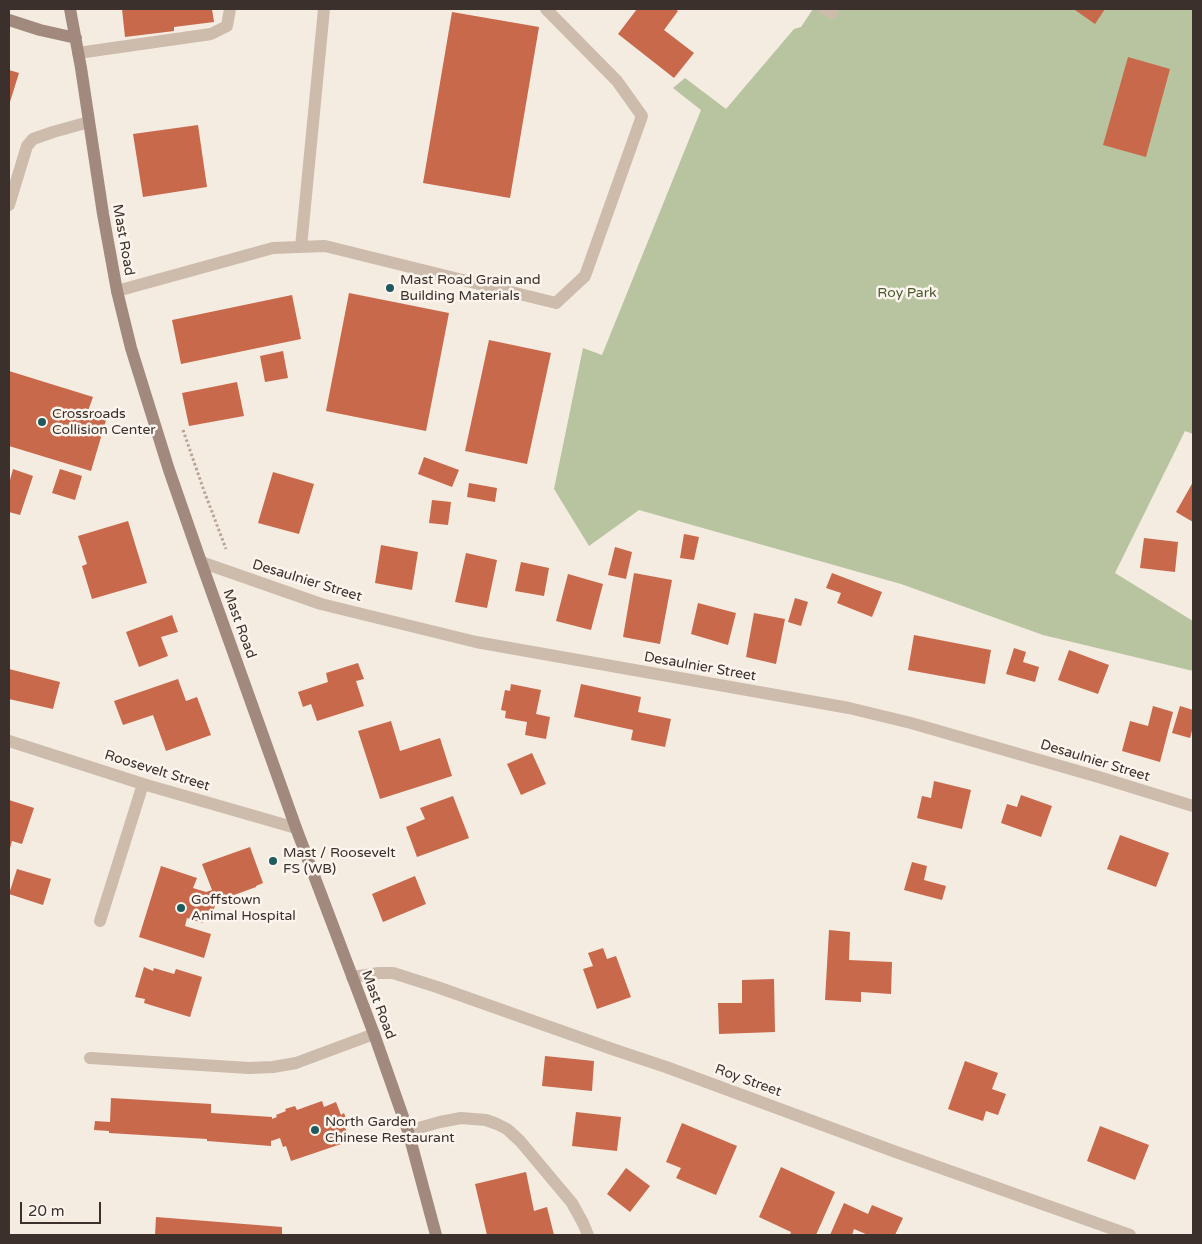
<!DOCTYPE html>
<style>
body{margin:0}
#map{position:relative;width:1202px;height:1244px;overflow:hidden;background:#f4ebe1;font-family:"Varela Round",sans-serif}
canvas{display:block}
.frame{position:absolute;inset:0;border:10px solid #3b302b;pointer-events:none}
.scale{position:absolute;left:20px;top:1202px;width:81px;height:22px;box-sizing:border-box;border:2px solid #3b302b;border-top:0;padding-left:6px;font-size:15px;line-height:18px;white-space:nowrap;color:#3b302b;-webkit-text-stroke:4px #fbf5ee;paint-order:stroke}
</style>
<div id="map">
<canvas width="1202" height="1244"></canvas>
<div class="frame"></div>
<div class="scale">20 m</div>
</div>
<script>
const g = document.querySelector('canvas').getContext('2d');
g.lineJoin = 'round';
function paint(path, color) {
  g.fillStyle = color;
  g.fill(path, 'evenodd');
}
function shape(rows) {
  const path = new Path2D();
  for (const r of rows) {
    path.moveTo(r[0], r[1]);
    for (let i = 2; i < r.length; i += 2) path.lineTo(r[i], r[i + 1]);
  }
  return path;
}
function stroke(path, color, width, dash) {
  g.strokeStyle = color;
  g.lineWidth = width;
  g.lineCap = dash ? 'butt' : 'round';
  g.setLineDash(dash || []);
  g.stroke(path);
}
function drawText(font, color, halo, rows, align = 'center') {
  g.font = font + ' "Varela Round",sans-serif';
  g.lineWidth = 5;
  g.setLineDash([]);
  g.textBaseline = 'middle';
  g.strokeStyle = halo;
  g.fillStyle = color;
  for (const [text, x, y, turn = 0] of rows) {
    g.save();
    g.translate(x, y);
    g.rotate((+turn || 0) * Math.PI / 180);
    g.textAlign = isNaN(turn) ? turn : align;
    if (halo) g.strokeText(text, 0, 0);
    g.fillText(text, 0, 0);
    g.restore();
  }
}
paint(shape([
 [813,9,870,9,871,10,872,9,1193,9,1193,434,1185,431,1115,573,1193,621,1193,671,1043,635,901,584,639,510,589,546,554,489,583,348,602,355,701,110,673,88,685,78,726,109,794,29,801,27]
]), '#b8c4a0');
paint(shape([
 [122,9,212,9,214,22,174,27,174,31,125,37],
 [637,9,675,9,678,11,664,30,694,53,674,78,618,34],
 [1076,9,1105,9,1095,24,1075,10],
 [452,12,539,27,510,198,423,183],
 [1128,57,1170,69,1146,157,1103,145],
 [9,70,19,73,9,105],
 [198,125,207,187,143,197,133,134],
 [349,293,449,313,426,431,326,411],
 [292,295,301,339,181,364,172,320],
 [489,340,551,353,527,464,465,451],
 [283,351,288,378,265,382,260,356],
 [9,371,93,397,88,411,107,417,91,471,9,446],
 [237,382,244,416,189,426,182,393],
 [424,457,459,470,452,487,418,474],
 [13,469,33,476,20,515,9,512,9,479,10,480],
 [60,469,82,476,75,500,52,493],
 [273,472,314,484,299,534,258,523],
 [1193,482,1193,522,1176,512],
 [469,483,497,488,495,502,467,497],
 [432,500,451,502,448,525,429,523],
 [128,521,147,583,92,599,82,566,87,564,78,536],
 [684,534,699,537,694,560,680,558],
 [1144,538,1178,542,1175,572,1140,568],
 [381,545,418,552,412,590,375,583],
 [615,547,632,552,626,579,608,575],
 [466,553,497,560,487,608,455,602],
 [521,562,549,568,544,596,515,591],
 [634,573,672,580,660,644,623,637],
 [832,573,882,592,872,617,837,603,841,593,826,588],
 [568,574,603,584,591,630,556,621],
 [795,598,808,602,801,626,788,622],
 [698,603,736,613,728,645,691,634],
 [754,613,785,619,776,664,746,657],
 [172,615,178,632,161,637,168,656,139,667,126,632],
 [914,635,991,650,985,684,908,670],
 [1014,648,1026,652,1023,662,1039,667,1035,682,1006,674],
 [1069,650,1109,665,1098,694,1058,680],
 [358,663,364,679,356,681,364,706,317,721,311,704,303,707,298,692,328,682,326,673],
 [9,669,60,682,53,709,9,699],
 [178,679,186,701,197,697,211,735,166,751,153,715,123,725,114,701],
 [511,684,541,690,536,714,550,717,546,739,525,735,527,722,505,718,506,711,501,710,505,690,510,691],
 [581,684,641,697,638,712,671,719,665,747,631,740,633,730,574,717],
 [1153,706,1173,712,1160,762,1122,751,1130,721,1148,726],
 [1180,706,1193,710,1193,727,1190,738,1172,733],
 [391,721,400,751,440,738,452,776,380,799,358,731],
 [532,753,546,784,521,795,507,764],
 [934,781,971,790,962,829,917,818,922,796,931,798],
 [1021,795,1052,806,1041,837,1001,823,1007,804,1017,807],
 [453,796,469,838,417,857,406,827,425,819,420,808],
 [9,800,34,808,22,844,12,841,9,852],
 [1120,835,1169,853,1156,887,1107,869],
 [250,847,263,883,256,886,256,887,226,898,225,897,217,899,210,922,204,919,203,923,187,918,185,926,211,934,204,958,139,937,161,866,197,878,193,888,206,892,212,890,202,864],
 [912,862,927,866,924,880,946,886,942,900,904,890],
 [17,869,51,879,43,905,9,894],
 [415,876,426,904,383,922,372,894],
 [829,930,850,932,849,960,892,962,891,994,861,992,861,1002,825,1000],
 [603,948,607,959,616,956,631,997,597,1009,583,969,593,966,588,953],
 [144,967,153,971,154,968,174,974,176,969,202,977,190,1017,144,1003,145,999,135,997],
 [774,979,775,1032,719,1034,718,1003,742,1003,742,980],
 [545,1056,594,1061,592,1091,542,1086],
 [965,1061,998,1073,992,1089,1006,1094,998,1115,986,1111,983,1121,948,1109],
 [111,1098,211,1104,211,1113,272,1117,272,1119,277,1117,276,1115,286,1111,285,1109,295,1106,297,1110,322,1101,324,1107,336,1102,341,1115,344,1113,349,1126,345,1127,350,1141,291,1161,286,1146,283,1147,280,1138,271,1141,271,1146,207,1141,207,1139,109,1133,109,1131,94,1130,95,1121,110,1122],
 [576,1112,621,1117,617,1151,572,1146],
 [682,1123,737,1146,716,1195,676,1178,681,1168,666,1162],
 [1100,1126,1149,1145,1135,1180,1087,1161],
 [781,1167,835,1192,816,1235,790,1235,791,1232,759,1217],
 [626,1168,650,1186,630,1212,607,1194],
 [526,1172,534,1211,547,1207,554,1235,487,1235,475,1184],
 [844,1203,868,1214,872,1205,903,1218,895,1235,868,1235,854,1229,852,1235,830,1235],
 [156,1217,282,1227,282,1235,155,1235]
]), '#c8694b');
stroke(shape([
 [183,430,203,488,226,549]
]), '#b9a596', 3, [2.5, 2.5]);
stroke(shape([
 [78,53,211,34,227,26,230,9],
 [301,247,324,9],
 [117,291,273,248,325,246,556,303,585,276,642,116,617,81,546,9],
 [100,921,143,784],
 [90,1058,249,1068,273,1067,296,1063,374,1034],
 [408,1131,440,1122,461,1118,486,1120,497,1124,507,1129,520,1141,572,1203,583,1223,588,1235]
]), '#cdbbac', 12);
stroke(shape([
 [825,9,832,13],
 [9,205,27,146,33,139,53,132,89,122],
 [201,562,321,604,476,642,849,708,911,723,1102,778,1193,806],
 [9,741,143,784,296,828],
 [352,977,379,973,393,973,437,987,615,1050,666,1067,896,1152,1130,1235]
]), '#cdbbac', 12);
stroke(shape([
 [70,9,81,68,103,214,117,291,131,348,169,470,201,562,296,828,374,1034,408,1131,436,1235],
 [9,20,40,30,76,38]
]), '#a18a7d', 12);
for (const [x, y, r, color] of [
 [390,288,5,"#1f5a5e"],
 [42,422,5,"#1f5a5e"],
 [273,861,5,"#1f5a5e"],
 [181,908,5,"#1f5a5e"],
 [315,1130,5,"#1f5a5e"]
]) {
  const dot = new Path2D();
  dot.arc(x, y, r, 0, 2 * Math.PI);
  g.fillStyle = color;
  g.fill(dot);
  stroke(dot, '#fbf5ee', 2);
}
drawText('14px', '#3b302b', '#fbf5ee', [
 ["Mast Road",123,240,80],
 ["Desaulnier Street",307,581,17],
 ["Mast Road",239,624,70],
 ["Desaulnier Street",700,667,10],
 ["Desaulnier Street",1095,761,17],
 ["Roosevelt Street",157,771,17],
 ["Mast Road",378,1005,69],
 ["Roy Street",748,1081,20]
]);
drawText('14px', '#3b302b', '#fbf5ee', [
 ["Mast Road Grain and",400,280],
 ["Building Materials",400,296],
 ["Crossroads",52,414],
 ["Collision Center",52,430],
 ["Mast / Roosevelt",283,853],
 ["FS (WB)",283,869],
 ["Goffstown",191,900],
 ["Animal Hospital",191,916],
 ["North Garden",325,1122],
 ["Chinese Restaurant",325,1138]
], 'left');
drawText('14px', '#4a5a2e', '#fbf5ee', [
 ["Roy Park",907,293]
]);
</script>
